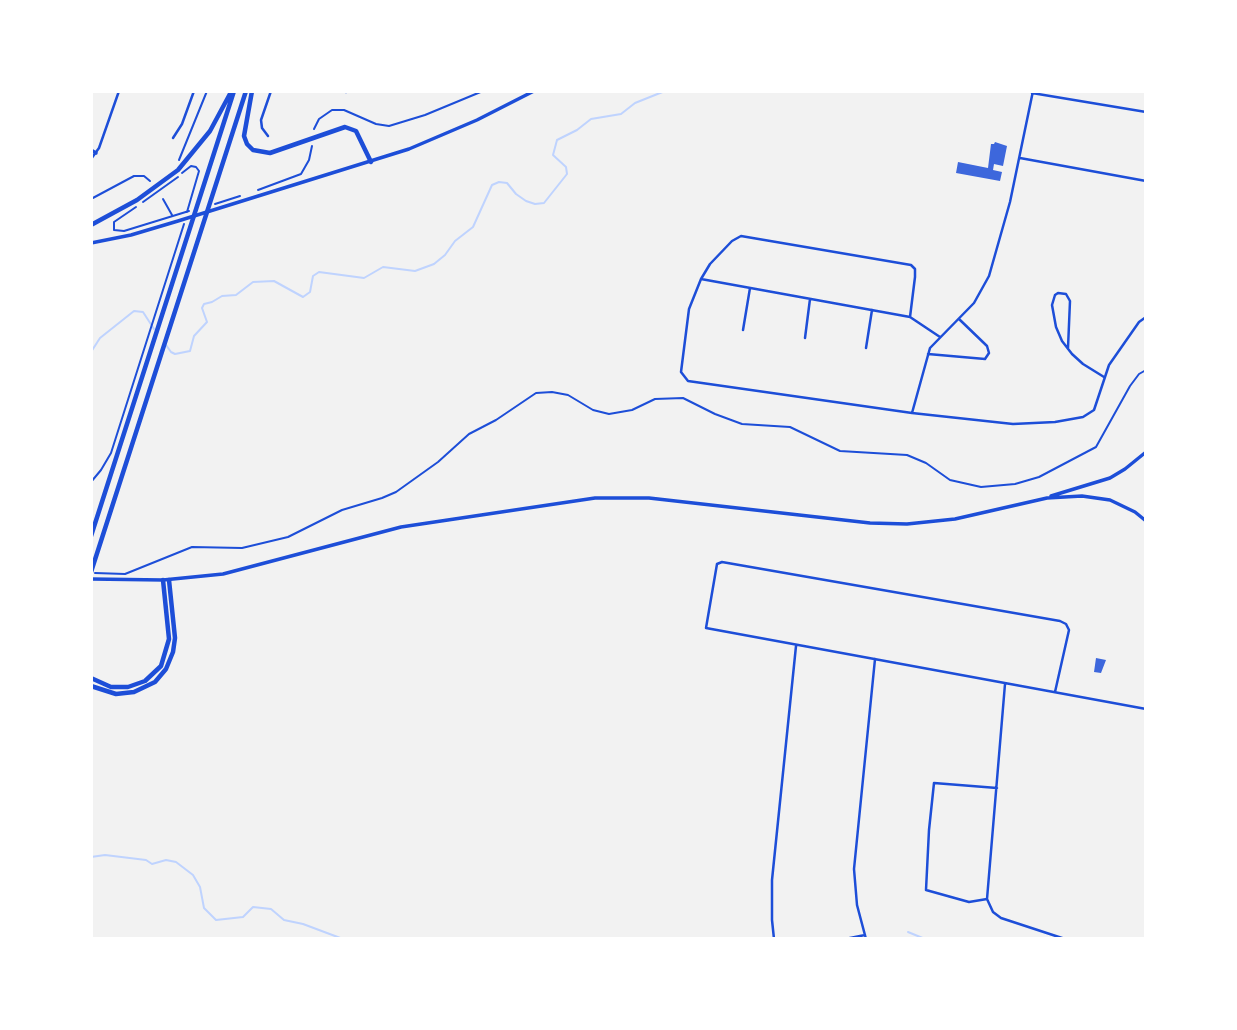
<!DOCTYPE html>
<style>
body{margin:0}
#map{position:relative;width:1237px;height:1030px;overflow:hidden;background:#f2f2f2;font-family:Roboto,sans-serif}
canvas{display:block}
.frame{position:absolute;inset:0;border:93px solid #fff;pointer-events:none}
</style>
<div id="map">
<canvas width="1237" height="1030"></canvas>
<div class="frame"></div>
</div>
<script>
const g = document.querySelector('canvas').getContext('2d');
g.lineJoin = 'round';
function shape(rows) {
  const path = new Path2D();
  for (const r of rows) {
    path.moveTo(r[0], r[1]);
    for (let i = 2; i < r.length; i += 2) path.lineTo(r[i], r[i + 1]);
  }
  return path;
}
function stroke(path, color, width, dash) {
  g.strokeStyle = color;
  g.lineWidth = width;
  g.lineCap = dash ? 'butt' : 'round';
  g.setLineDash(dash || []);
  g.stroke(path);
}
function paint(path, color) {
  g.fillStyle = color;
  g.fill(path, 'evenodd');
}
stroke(shape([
 [166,345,171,352,175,354,190,351,194,336,207,322,202,308,204,304,212,302,222,296,236,295,253,282,274,281,303,297,310,292,313,276,319,272,364,278,383,267,415,271,434,264,445,255,455,241,473,227,492,185,499,182,507,183,516,194,526,201,535,204,544,203,567,174,566,167,553,155,557,140,577,130,591,119,621,114,635,103,665,91],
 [91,352,100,338,134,311,143,312,154,329],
 [91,857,105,855,146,860,152,864,166,860,176,862,193,875,200,887,204,908,216,920,243,917,253,907,271,909,284,920,303,924,343,939],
 [908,932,925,939]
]), '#bfd3fe', 2);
paint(shape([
 [995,142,1007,146,1003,166,994,164,993,170,1002,172,1000,181,956,173,958,162,988,168,991,144,994,144],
 [1096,658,1106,660,1101,673,1094,672]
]), '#3d67dc');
stroke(shape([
 [314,129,319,119,332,110,344,110,376,124,389,126,425,115,483,91],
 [179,160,207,91],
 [182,173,191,166,196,167,199,171,187,212],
 [258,190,301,174,309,160,312,146],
 [91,199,134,176,144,176,150,181],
 [163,199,172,215],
 [143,202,178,177],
 [215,204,240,196],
 [136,207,114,222,114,230,124,231,189,211],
 [91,482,101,470,111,453,184,224],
 [95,573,125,574,192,547,242,548,288,537,342,510,382,498,396,492,438,462,469,434,496,420,536,393,552,392,568,395,593,410,609,414,632,410,655,399,683,398,715,414,742,424,790,427,840,451,907,455,926,463,950,480,981,487,1015,484,1039,477,1096,447,1130,386,1139,374,1146,370]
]), '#1d4ed8', 2);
stroke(shape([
 [346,92,347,91],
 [1032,93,1146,112],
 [268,136,262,128,261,120,271,91],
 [173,138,182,124,194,91],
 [1020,158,1146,181],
 [91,159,99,148,119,91],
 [701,279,910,317,940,337],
 [910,317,915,277,915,269,911,265,741,236,732,241,710,264,701,279,689,309,681,372,688,381,912,413,1013,424,1055,422,1083,417,1094,410,1109,365,1139,322,1146,317],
 [743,330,750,288],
 [805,338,810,299],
 [866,348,872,310],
 [1068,348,1070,301,1066,294,1058,293,1055,295,1052,305,1056,327,1062,341,1072,354,1083,364,1104,377],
 [928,354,985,359,989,353,987,346,959,319],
 [912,413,930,348,974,303,989,276,1010,202,1033,91],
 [1005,684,987,899,993,912,1001,918,1065,939],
 [1055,692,1069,630,1066,624,1060,621,722,562,717,564,706,628,1146,709],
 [987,899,969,902,926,890,929,830,934,783,997,788],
 [774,939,772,920,772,880,796,646],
 [845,939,865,935],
 [866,939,857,905,854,869,875,659]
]), '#1d4ed8', 2.5);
stroke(shape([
 [91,150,96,153],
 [91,243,131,235,178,221,409,149,477,120,534,91],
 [1051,496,1110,478,1125,469,1146,452],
 [91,579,163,580,223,574,401,527,595,498,649,498,870,523,907,524,955,519,1047,498,1082,496,1110,500,1135,512,1146,521]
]), '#1d4ed8', 3.5);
stroke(shape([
 [252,91,244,136,247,144,253,150,270,153,345,127,356,131,371,162],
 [91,225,137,200,178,170,210,131,231,92],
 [91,536,234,91],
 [91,572,246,91],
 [91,678,111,687,128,687,145,681,161,666,169,639,163,580],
 [91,686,116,694,134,692,155,682,166,669,173,652,175,638,169,580]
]), '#1d4ed8', 4.5);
</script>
